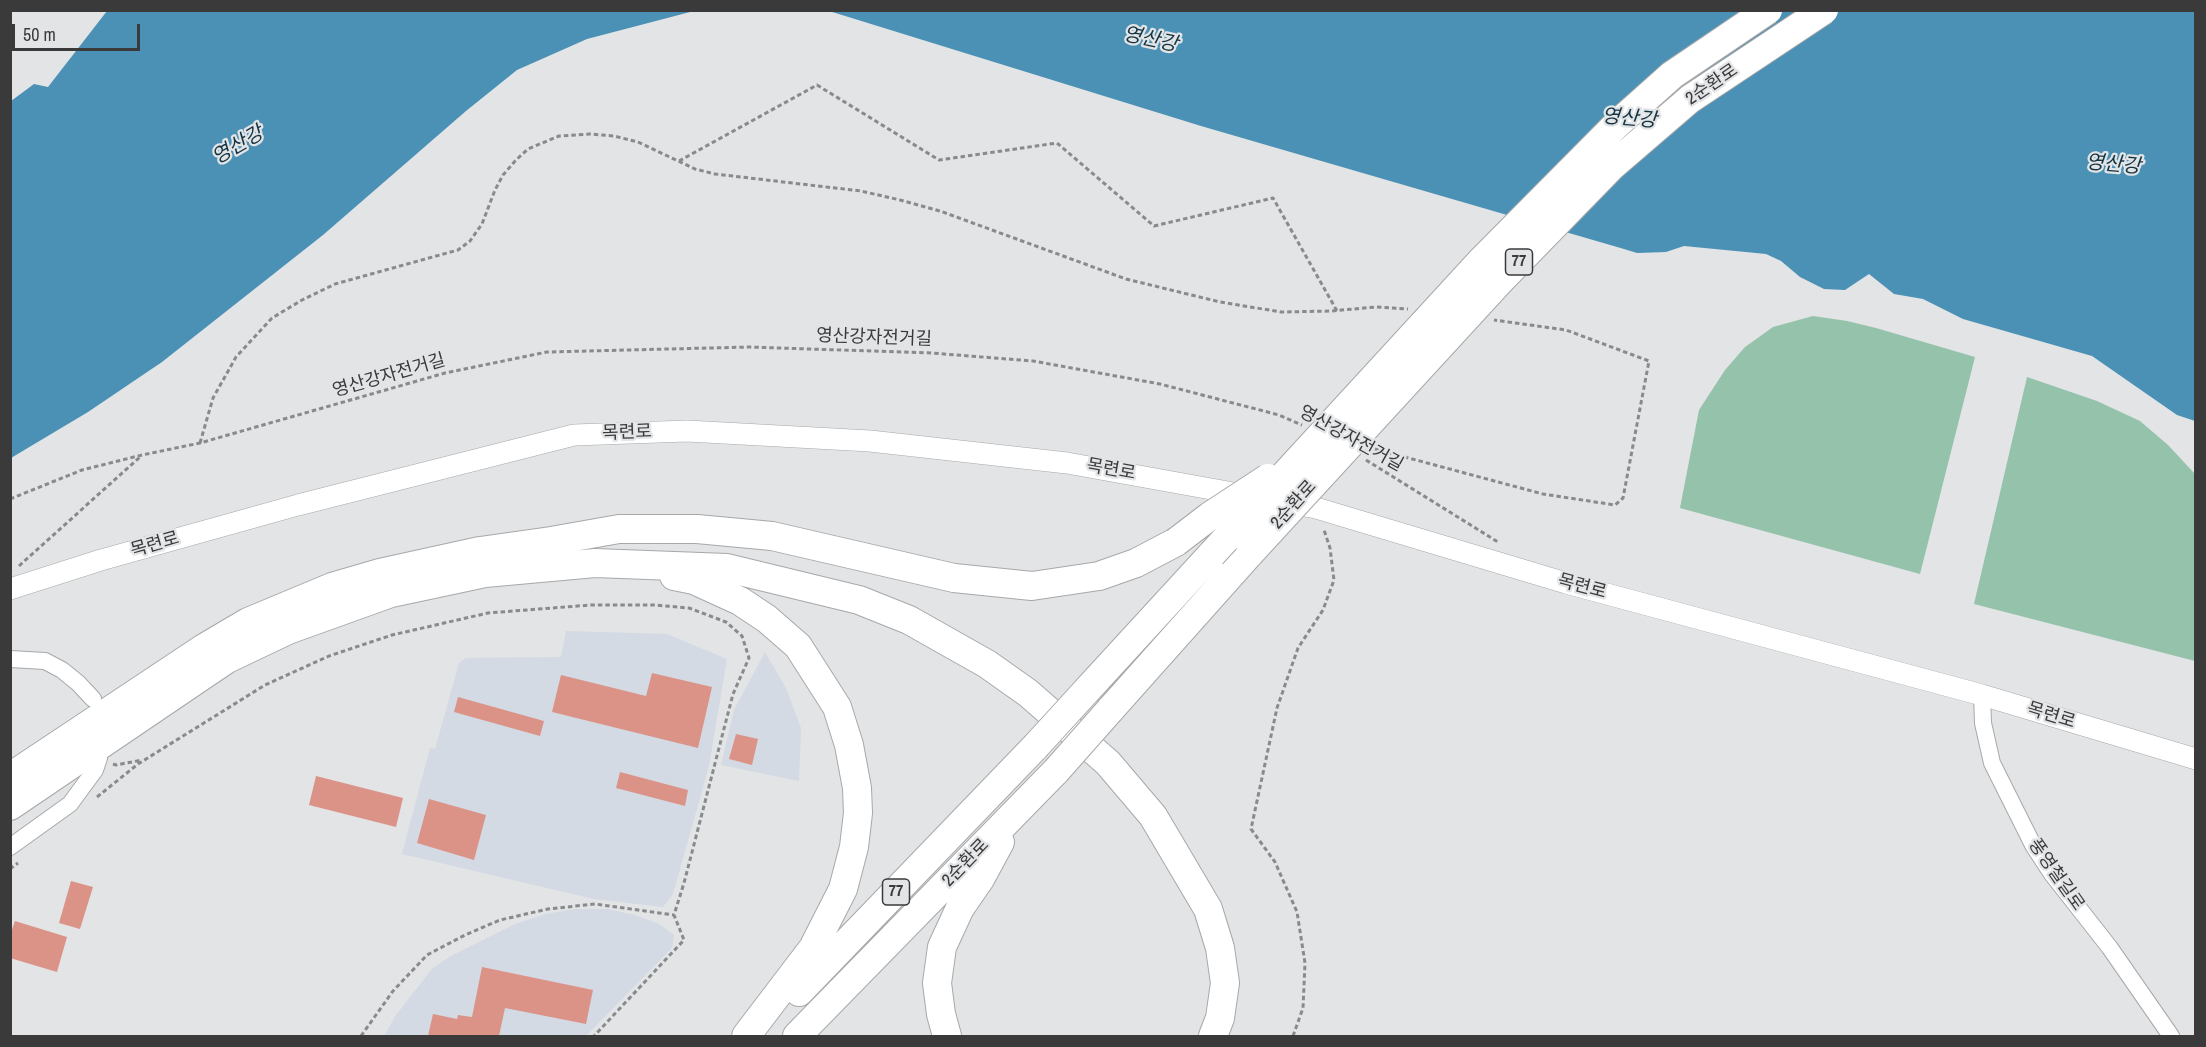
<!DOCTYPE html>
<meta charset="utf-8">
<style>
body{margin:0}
#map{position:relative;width:2206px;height:1047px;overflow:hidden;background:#e2e4e6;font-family:"Archivo Narrow",sans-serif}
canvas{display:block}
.frame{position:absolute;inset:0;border:12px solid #3a3a3b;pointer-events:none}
.scale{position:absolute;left:12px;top:24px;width:128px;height:27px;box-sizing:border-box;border:3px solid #3a3a3b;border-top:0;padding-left:8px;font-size:18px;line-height:21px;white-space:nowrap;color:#3a3a3b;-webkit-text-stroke:4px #e2e4e6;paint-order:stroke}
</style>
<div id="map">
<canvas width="2206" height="1047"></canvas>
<div class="frame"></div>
<div class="scale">50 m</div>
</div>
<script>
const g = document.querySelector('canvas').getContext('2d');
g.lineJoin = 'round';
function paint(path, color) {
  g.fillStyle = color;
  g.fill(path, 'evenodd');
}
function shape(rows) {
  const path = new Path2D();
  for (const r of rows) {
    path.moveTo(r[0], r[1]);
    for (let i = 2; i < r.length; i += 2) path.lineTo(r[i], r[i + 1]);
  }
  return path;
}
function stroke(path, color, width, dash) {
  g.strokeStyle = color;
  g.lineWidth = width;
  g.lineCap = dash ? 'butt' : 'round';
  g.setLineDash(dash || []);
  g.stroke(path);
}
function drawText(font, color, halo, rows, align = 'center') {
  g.font = font + ' "Archivo Narrow","Noto Sans KR",sans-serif';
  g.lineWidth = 4.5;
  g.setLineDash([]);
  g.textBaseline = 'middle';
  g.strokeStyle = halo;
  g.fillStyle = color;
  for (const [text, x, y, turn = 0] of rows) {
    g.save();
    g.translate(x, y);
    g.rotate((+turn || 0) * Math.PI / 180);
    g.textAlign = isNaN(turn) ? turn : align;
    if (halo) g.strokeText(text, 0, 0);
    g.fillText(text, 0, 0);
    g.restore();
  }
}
paint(shape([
 [566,631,667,634,727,659,709,766,673,894,663,907,594,899,402,854,430,748,435,749,459,663,466,658,561,657],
 [765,652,786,688,801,728,799,781,721,765,734,710],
 [575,909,607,909,635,915,659,924,674,935,672,948,586,1036,384,1036,396,1015,432,969,449,957,515,924,546,914]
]), '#d3dae3');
paint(shape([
 [1813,316,1847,321,1876,328,1975,357,1920,574,1680,508,1699,410,1725,370,1745,347,1773,327],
 [2027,377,2097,401,2140,421,2168,445,2195,474,2195,661,1974,604]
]), '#95c2ab');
paint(shape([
 [107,11,107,10,694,11,587,39,517,70,466,111,323,235,162,362,88,412,11,458,11,101,34,84,48,87],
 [829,11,2195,11,2195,421,2177,415,2092,356,1963,319,1923,299,1894,294,1869,274,1845,290,1824,289,1800,277,1781,261,1766,254,1684,246,1666,252,1637,253,1624,249,1201,126]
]), '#4b91b5');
paint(shape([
 [652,673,712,687,698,748,552,712,561,675,646,696],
 [458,697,544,721,540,736,454,712],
 [736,734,758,739,752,765,729,759],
 [620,772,688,790,685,806,616,788],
 [316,776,403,798,396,827,309,805],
 [429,799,486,815,474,860,417,843],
 [71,881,93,887,80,929,59,923],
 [15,921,67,937,57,972,10,958,10,935],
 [482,967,593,990,586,1024,505,1008,499,1036,428,1036,433,1014,457,1019,458,1015,472,1017]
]), '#db9388');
const minor = shape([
 [10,659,45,661,62,670,78,683,93,699],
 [1982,695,1983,723,1992,763,2033,845,2052,874,2110,948,2171,1036],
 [10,847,70,804,95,770,99,758]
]);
const tertiary = shape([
 [1284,502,1316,508,1566,583,1982,695,2196,759],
 [10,589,101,560,298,505,574,435,687,431,870,441,1067,463,1250,496]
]);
const trunk = shape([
 [674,576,694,580,740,601,767,619,798,646,837,707,849,745,857,788,858,813,854,847,843,889,813,948,746,1036],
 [1088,689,1212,554],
 [1110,710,1250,553],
 [10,777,204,648,248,622,332,587,380,573,480,551,551,541,619,529,697,529,772,536,954,578,1032,586,1099,576,1136,563,1176,542],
 [10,806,227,659,288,630,391,593,485,573,595,563,727,568,859,600,909,620,987,664,1028,693,1108,763,1153,816,1208,909,1220,948,1225,983,1220,1018,1213,1036],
 [799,992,1035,747],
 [797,1036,1056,771],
 [947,1036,941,1014,937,983,942,947,960,908,980,879,1000,842]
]);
stroke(minor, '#a6a8aa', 18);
stroke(tertiary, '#a6a8aa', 22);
stroke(trunk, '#a6a8aa', 30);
stroke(shape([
 [679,161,817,85,939,160,1057,143,1154,226,1273,198,1337,311],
 [200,443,213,398,236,357,272,318,302,300,335,284,458,250,470,241,482,224,495,190,503,175,516,160,528,149,559,136,590,134,614,136,638,142,695,169,715,174,861,191,900,200,940,211,1126,279,1220,302,1281,312,1331,311,1376,307,1408,309],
 [1375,449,1543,494,1615,505,1623,498,1649,361,1566,330,1494,320],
 [1366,460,1498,542],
 [10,499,82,470,142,455,200,443,445,373,547,352,750,347,931,353,1033,361,1160,384,1279,415,1302,425],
 [19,566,141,456],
 [113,764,116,765,142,760],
 [97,797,138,764,265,685,329,656,392,635,488,613,591,605,654,605,689,608,726,622,742,636,749,658,733,694,684,883,674,915,684,940,594,1036],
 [10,869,18,863],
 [361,1036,393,991,427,955,465,935,500,920,548,909,595,904,674,915],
 [1293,1036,1303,1008,1305,963,1297,912,1275,862,1251,829,1277,708,1298,648,1323,610,1334,580,1330,548,1324,530]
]), '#898a8c', 3, [4.5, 3]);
stroke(minor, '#fff', 16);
stroke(tertiary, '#fff', 21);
stroke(trunk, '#fff', 28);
const trunkBridge = shape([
 [1176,542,1210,516,1268,478],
 [1250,553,1498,283,1611,167,1690,99,1824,10],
 [1212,554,1483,259,1616,125,1672,75,1768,10],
 [1035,747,1088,689],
 [1056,771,1110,710]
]);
stroke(trunkBridge, '#a6a8aa', 30, []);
stroke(trunkBridge, '#fff', 28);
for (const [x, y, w] of [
 [1519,262,27],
 [896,892,27]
]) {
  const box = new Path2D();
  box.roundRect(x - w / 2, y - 13, w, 26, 4.5);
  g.fillStyle = '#e2e4e6';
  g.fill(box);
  stroke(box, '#3a3a3b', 1.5);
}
drawText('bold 16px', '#3a3a3b', null, [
 ["77",1519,262],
 ["77",896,892]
]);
drawText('18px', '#3a3a3b', '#e2e4e6', [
 ["2순환로",1712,85,-34],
 ["영산강자전거길",874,338,2],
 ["영산강자전거길",389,376,-16],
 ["목련로",627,433,-2],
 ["영산강자전거길",1351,439,29],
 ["목련로",1111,470,10],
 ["2순환로",1294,505,-48],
 ["목련로",155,545,-16],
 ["목련로",1582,587,15],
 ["목련로",2051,716,17],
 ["2순환로",966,863,-46],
 ["풍영철길로",2056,875,55]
]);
drawText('italic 20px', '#143444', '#e2e4e6', [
 ["영산강",1150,40,12],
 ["영산강",1629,119,5],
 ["영산강",238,146,-30],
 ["영산강",2113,165,5]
]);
</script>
